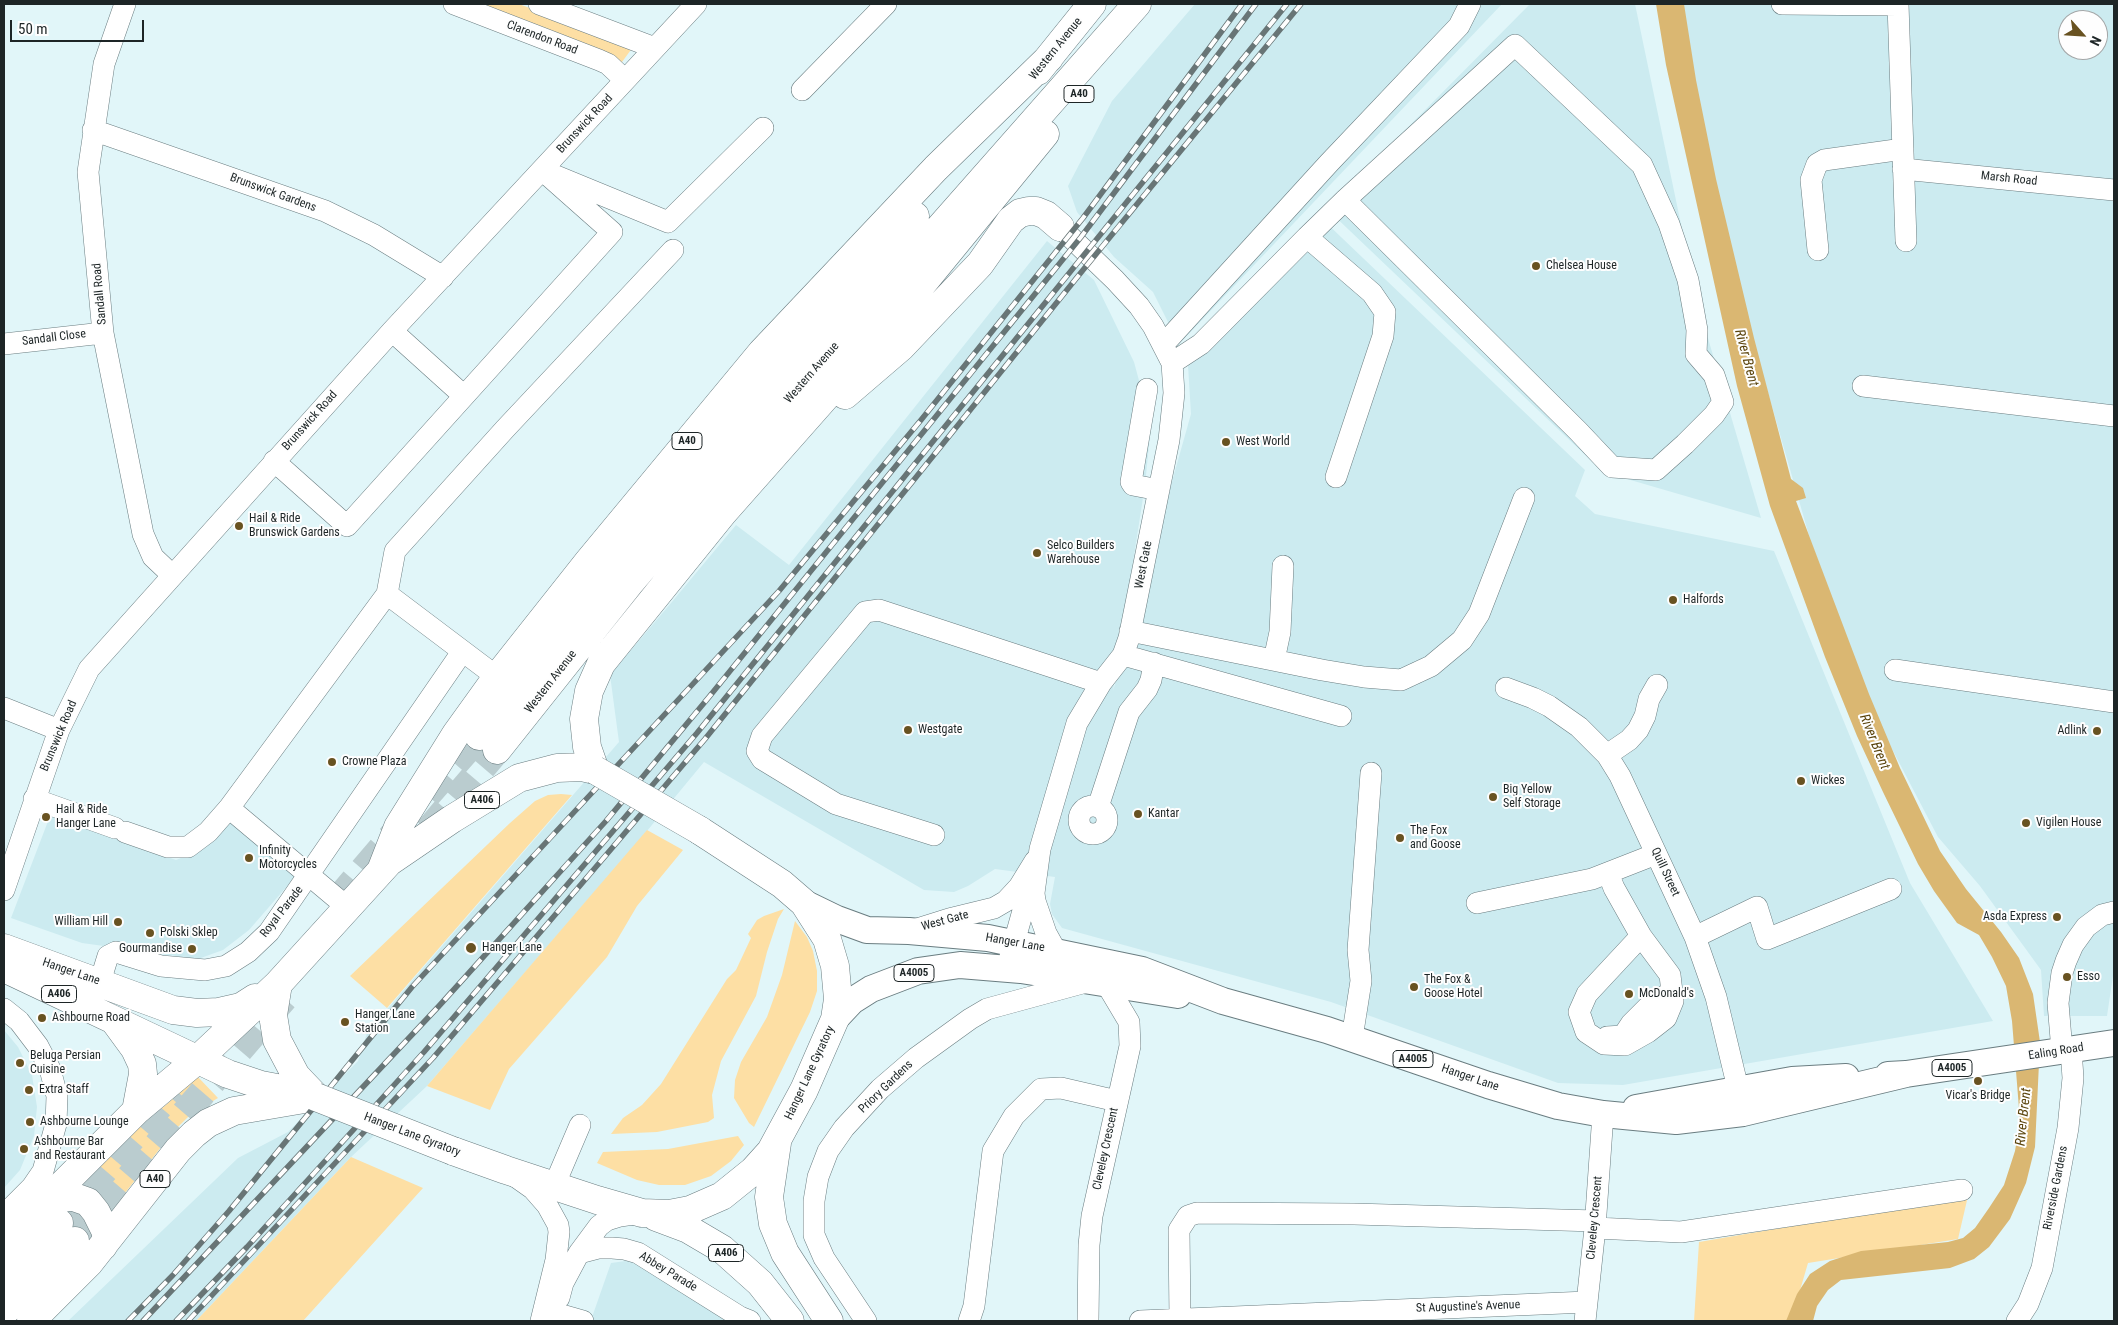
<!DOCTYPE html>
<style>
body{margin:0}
#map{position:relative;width:2118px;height:1325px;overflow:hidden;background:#e1f6f9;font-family:"Roboto Condensed",sans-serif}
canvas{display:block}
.frame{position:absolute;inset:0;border:5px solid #1d2526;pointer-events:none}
.north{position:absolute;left:2058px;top:10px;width:50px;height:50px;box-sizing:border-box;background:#fefefe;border:1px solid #a4a7a8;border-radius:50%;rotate:116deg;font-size:14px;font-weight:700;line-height:20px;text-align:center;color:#1d2526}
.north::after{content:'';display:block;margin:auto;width:18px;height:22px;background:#685221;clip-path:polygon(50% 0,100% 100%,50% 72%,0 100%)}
.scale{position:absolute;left:10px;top:20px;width:134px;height:22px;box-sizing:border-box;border:2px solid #1d2526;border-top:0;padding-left:6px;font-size:15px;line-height:18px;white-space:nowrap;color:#1d2526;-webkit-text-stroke:4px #fefefe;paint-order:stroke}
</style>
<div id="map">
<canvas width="2118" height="1325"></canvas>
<div class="frame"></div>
<div class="north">N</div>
<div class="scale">50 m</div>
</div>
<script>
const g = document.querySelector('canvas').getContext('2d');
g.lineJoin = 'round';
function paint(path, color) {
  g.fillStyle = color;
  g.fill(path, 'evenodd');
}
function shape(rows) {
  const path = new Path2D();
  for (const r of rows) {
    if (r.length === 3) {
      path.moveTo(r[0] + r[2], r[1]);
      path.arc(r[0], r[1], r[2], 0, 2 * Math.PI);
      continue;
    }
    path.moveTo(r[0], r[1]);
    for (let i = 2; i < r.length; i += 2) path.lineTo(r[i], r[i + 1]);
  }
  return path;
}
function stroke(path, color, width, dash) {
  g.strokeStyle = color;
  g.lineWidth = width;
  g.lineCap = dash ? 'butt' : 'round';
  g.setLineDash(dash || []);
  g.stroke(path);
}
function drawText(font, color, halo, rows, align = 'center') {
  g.font = font + ' "Roboto Condensed",sans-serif';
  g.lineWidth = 4;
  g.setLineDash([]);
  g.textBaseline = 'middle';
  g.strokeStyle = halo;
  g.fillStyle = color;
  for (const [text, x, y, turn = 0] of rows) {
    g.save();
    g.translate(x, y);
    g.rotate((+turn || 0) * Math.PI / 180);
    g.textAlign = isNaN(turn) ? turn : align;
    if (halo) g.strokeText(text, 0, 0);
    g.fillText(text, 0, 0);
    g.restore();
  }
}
paint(shape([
 [1195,4,1502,4,1179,344,1153,292,1114,257,1077,212,1068,186,1112,101],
 [1530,4,1635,4,1697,301,1761,518,1603,472,1327,209],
 [1681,4,2114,4,2114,969,2107,1016,2044,1016,2041,970,1980,886,1938,837,1880,726,1810,539,1746,316,1684,44],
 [2068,20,2098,20,2098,50,2068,50],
 [1319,216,1585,470,1575,496,1595,514,1774,551,1910,883,1993,1021,1623,1085,1558,1083,1331,1002,1062,928,1052,914,1050,904,1055,877,995,869,968,886,954,892,924,890,704,762,642,837,427,1086,351,1157,196,1321,68,1321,238,1158,288,1132,358,1061,367,1033,370,1029,619,742,610,675,671,603,736,525,789,565,1047,241,1094,280,1134,362,1151,425,1145,485,1113,691,1191,414,1187,349],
 [50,816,176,860,198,851,231,818,295,877,249,930,223,950,198,959,82,943,11,918],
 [4,1030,18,1047,32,1075,37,1107,34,1136,20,1170,4,1188],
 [633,1260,734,1321,597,1321,591,1320,611,1263]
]), '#ccebf0');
paint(shape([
 [472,4,519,4,633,47,622,62],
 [561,794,572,795,387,1008,350,976,510,823,535,801,548,795],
 [647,830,683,850,637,906,607,957,509,1069,490,1110,427,1086],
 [784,909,778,919,767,952,756,996,721,1061,712,1095,714,1118,708,1122,657,1132,611,1134,623,1118,642,1105,661,1084,727,979,736,970,751,938,748,934,757,920,764,916],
 [795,921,807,937,813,951,817,971,817,991,810,1012,754,1127,749,1123,734,1098,735,1080,741,1062,767,1017,782,975],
 [198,1077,218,1098,191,1114,173,1132,110,1212,79,1184,108,1155],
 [738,1136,744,1145,731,1161,711,1176,685,1185,659,1185,637,1180,597,1163,603,1152,668,1149],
 [351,1157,423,1188,303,1321,196,1321],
 [1968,1196,1958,1239,1808,1263,1791,1321,1694,1321,1699,1242],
 [77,1209,90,1227,87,1242,49,1213]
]), '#fddfa4');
paint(shape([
 [1656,4,1684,4,1696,80,1716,179,1754,338,1791,479,1803,488,1806,498,1796,501,1869,694,1900,768,1940,851,1966,889,2001,932,2019,958,2033,994,2040,1042,2035,1147,2026,1183,2010,1219,1989,1247,1974,1259,1950,1268,1841,1280,1828,1290,1817,1306,1813,1321,1786,1321,1797,1294,1810,1274,1830,1261,1861,1251,1948,1242,1963,1238,1975,1228,1989,1208,2004,1185,2015,1151,2020,1121,2012,1021,2006,986,1992,957,1979,935,1957,923,1934,891,1918,864,1883,792,1857,736,1825,657,1770,506,1737,386,1666,65]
]), '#dab772');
stroke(shape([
 [427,795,479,736],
 [428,831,497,750],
 [336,902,394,834],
 [59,1223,174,1089],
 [75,1241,284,998]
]), '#bacccf', 28, [28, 14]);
const minor = shape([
 [125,4,104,64,88,172,103,333,143,534,153,557,172,575],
 [454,4,599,60,608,64,625,80],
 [539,4,655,48],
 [1782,4,1898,5],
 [1898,4,1906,241],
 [802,90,886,4],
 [93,130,325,211,374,235,443,277],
 [1903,169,2114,190],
 [556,176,668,222,763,128],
 [1307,237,1345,200,1515,45,1642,165,1669,224,1688,280,1697,330,1696,354,1714,375,1723,402,1714,415,1685,444,1656,470,1612,467,1578,431,1345,200],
 [1818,250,1811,180,1817,164,1824,160,1903,149],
 [392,331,464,396],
 [4,344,103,333],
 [1163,345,1329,163,1459,26,1470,4],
 [1172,363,1201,344,1307,237,1372,293,1385,312,1383,336,1336,477],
 [1863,386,2114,416],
 [1147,389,1131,482,1133,485,1159,490],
 [274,461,347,526,612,232,542,170],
 [387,594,497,677],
 [1130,631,1322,670,1364,677,1401,680,1431,666,1462,640,1479,614,1524,498],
 [1123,655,1341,716],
 [1274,660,1280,632,1283,566],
 [1895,670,2114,702],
 [1506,688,1533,698,1549,706,1579,727,1607,755,1620,776,1695,937,1716,997,1742,1105],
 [4,708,59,730],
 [1607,755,1629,740,1638,730,1645,716,1649,699,1657,685],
 [34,799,115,828],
 [1093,820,14],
 [1098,807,1129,712,1147,689,1151,680,1154,663],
 [125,832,168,847,188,847,208,832,229,808],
 [934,835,836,804,762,759,757,751,762,736,865,612,879,610,1101,683],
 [1608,873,1614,888,1641,936,1670,975,1673,1001,1666,1018,1648,1032,1625,1045,1604,1044,1586,1032,1579,1012,1587,994,1641,936],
 [4,890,59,730,89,669,392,331,696,4],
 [1477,903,1592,879,1656,854],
 [347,907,229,808,387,594,395,551,505,429,673,250],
 [914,930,949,919,994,908,1006,901,1019,887,1035,861],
 [1695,937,1757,907,1767,939,1891,889],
 [1056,951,1046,933,1035,901,1034,893,1040,849,1077,723,1101,683,1123,655,1129,638,1169,440,1174,393,1172,363,1153,326,1139,306,1115,280,1060,227],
 [1010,957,1024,907,1034,893],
 [100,982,108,956,116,952,161,966,205,970,226,966,248,952,269,932,462,652],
 [4,1009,19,1021,38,1046,50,1069,57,1096,56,1124,43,1171,32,1187,4,1215],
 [1607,1037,1623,1036,1631,1024,1648,1007,1671,992],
 [1352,1038,1361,981,1358,950,1371,773],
 [2062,1051,2058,1003,2062,973,2066,961,2073,945,2086,927,2102,915,2114,912],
 [516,1177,533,1189,547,1205,558,1225,559,1232,556,1260,541,1321],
 [554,1186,580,1125],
 [1595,1228,1681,1232,1962,1190],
 [579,1253,598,1248,612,1248,624,1249,638,1253,740,1317,750,1321],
 [559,1298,563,1283,579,1253,599,1226,607,1220,620,1216,640,1213],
 [555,1313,583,1321],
 [1180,1320,1179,1230,1188,1216,1197,1213,1354,1214,1596,1221],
 [866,1321,824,1258,814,1235,814,1201,818,1177,828,1151,844,1128,880,1089,916,1058,970,1019,987,1009,1086,982],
 [969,1321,974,1306,993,1151,1014,1116,1041,1089,1061,1088,1117,1101],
 [1088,1321,1089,1245,1092,1216,1130,1046,1129,1022,1107,985],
 [1140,1321,1587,1302],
 [1585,1321,1595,1228,1603,1114],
 [2017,1321,2028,1304,2042,1268,2068,1128,2073,1078,2071,1049]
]);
const major = shape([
 [804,903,837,919,867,930,909,931,988,938,1142,970,1223,1001,1327,1030,1488,1085,1558,1106,1603,1114,1676,1121,1743,1113,1906,1074],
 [835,1019,852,1001,871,989,918,971,960,965,1021,970,1178,995],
 [1888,1075,1906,1074,2114,1043],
 [1636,1108,1792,1080,1846,1077]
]);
const highway = shape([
 [1038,71,1092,4],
 [845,395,901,347,980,264,1011,220,1020,213,1029,211,1036,211,1046,215,1060,227],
 [479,736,611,569,915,216],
 [497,750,629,584,719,478,1137,4],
 [595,770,587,747,584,719,589,691,601,664,723,513,883,332,1045,134],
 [382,868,398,827,456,734,497,677,588,562,762,352,936,168,1049,58],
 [4,948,173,1010,197,1013,219,1012,241,1007,255,998],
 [4,968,228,1074,261,1085,298,1092],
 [278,984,273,1015,277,1040,296,1076,316,1097],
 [116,1023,135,1049,142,1064,143,1074,136,1111],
 [777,1143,769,1197,773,1224,785,1253,829,1321],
 [453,1151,506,1170,597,1200,642,1213,669,1214,690,1210,722,1196,753,1171,771,1151,804,1090,835,1019,838,999,835,966,827,939,804,903,782,884,699,830],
 [42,1206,53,1200,68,1197,74,1197,88,1202,96,1212,106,1232,106,1241,103,1246],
 [656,1217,688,1229,722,1249,760,1283,790,1321],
 [4,1243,136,1111,197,1060,278,984,389,862,452,819,519,778,557,768,582,767,595,770],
 [4,1278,59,1223],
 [4,1312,75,1241],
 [31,1321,89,1263,178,1150,194,1134,208,1123,234,1111,316,1097]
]);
stroke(minor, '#6a7d81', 22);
stroke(major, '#6a7d81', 28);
stroke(highway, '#6a7d81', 29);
stroke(minor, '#fff', 21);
stroke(major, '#fff', 26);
stroke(highway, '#fff', 28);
const rail = shape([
 [128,1321,173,1275,229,1211,412,987,779,591,921,420,1083,218,1242,4],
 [143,1321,439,1006,606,821,709,697,1081,237,1256,4],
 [176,1321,247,1247,424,1052,697,733,1287,4],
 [188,1321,433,1058,705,739,1083,270,1301,4]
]);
stroke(rail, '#687576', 5.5);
stroke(rail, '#fefefe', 4, [11]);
const highwayBridge = shape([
 [595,770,699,830],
 [316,1097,453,1151]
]);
stroke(highwayBridge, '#6a7d81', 29, []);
stroke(highwayBridge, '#fff', 28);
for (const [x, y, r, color] of [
 [1536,266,5,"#685221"],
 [1226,442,5,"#685221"],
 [239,526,5,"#685221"],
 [1037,553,5,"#685221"],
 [1673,600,5,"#685221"],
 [908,730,5,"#685221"],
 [2097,731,5,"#685221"],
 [332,762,5,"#685221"],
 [1801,781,5,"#685221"],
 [1493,797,5,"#685221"],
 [1138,814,5,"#685221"],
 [46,817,5,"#685221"],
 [2026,823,5,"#685221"],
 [1400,838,5,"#685221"],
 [249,858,5,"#685221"],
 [2057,917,5,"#685221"],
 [118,922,5,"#685221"],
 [150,933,5,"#685221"],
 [471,948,6,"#685221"],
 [192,949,5,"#685221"],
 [2067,977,5,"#685221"],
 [1414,987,5,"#685221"],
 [1629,994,5,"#685221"],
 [42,1018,5,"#685221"],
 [345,1022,5,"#685221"],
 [20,1063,5,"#685221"],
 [1978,1081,5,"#685221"],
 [29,1090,5,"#685221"],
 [30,1122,5,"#685221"],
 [24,1149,5,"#685221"]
]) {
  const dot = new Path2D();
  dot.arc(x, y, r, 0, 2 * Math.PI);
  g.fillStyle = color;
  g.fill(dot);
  stroke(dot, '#fefefe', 2);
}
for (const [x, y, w] of [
 [1079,94,30],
 [687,441,30],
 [482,800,35],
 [914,973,40],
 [59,994,35],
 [1413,1059,40],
 [1952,1068,40],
 [155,1179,30],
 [726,1253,35]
]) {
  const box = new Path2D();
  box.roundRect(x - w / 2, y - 8.5, w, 17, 4);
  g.fillStyle = '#fefefe';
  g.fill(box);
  stroke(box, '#1d2526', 1);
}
drawText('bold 11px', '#1d2526', null, [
 ["A40",1079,94],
 ["A40",687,441],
 ["A406",482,800],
 ["A4005",914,973],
 ["A406",59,994],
 ["A4005",1413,1059],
 ["A4005",1952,1068],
 ["A40",155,1179],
 ["A406",726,1253]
]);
drawText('12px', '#1d2526', '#fefefe', [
 ["Clarendon Road",542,38,21],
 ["Western Avenue",1056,49,-51],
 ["Brunswick Road",585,124,-47],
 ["Marsh Road",2009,179,6],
 ["Brunswick Gardens",273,193,20],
 ["Sandall Road",100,294,-95],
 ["Sandall Close",54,338,-7],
 ["Western Avenue",812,373,-49],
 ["Brunswick Road",310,421,-48],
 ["West Gate",1144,565,-79],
 ["Western Avenue",551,682,-52],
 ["Brunswick Road",59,736,-67],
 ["Quill Street",1665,872,65],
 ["Royal Parade",282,912,-52],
 ["West Gate",945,921,-15],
 ["Hanger Lane",1015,943,10],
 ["Hanger Lane",71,972,19],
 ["Ealing Road",2056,1052,-9],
 ["Hanger Lane Gyratory",810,1073,-65],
 ["Hanger Lane",1470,1078,19],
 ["Priory Gardens",886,1087,-44],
 ["Hanger Lane Gyratory",412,1135,21],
 ["Cleveley Crescent",1106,1149,-78],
 ["Riverside Gardens",2056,1188,-79],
 ["Cleveley Crescent",1595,1218,-85],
 ["Abbey Parade",668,1272,31],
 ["St Augustine's Avenue",1468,1307,-2]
]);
drawText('12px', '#1d2526', '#fefefe', [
 ["Chelsea House",1546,266],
 ["West World",1236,442],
 ["Hail & Ride",249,519],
 ["Brunswick Gardens",249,533],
 ["Selco Builders",1047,546],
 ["Warehouse",1047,560],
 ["Halfords",1683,600],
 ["Westgate",918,730],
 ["Adlink",2087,731,"right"],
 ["Crowne Plaza",342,762],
 ["Wickes",1811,781],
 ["Big Yellow",1503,790],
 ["Self Storage",1503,804],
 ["Hail & Ride",56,810],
 ["Hanger Lane",56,824],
 ["Kantar",1148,814],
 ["Vigilen House",2036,823],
 ["The Fox",1410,831],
 ["and Goose",1410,845],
 ["Infinity",259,851],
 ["Motorcycles",259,865],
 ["Asda Express",2047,917,"right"],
 ["William Hill",108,922,"right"],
 ["Polski Sklep",160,933],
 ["Hanger Lane",482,948],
 ["Gourmandise",182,949,"right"],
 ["Esso",2077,977],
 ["The Fox &",1424,980],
 ["Goose Hotel",1424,994],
 ["McDonald's",1639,994],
 ["Hanger Lane",355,1015],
 ["Station",355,1029],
 ["Ashbourne Road",52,1018],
 ["Beluga Persian",30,1056],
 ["Cuisine",30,1070],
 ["Extra Staff",39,1090],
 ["Vicar's Bridge",1978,1096,"center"],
 ["Ashbourne Lounge",40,1122],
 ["Ashbourne Bar",34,1142],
 ["and Restaurant",34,1156]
], 'left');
drawText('italic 14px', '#5b440c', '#fefefe', [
 ["River Brent",1746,358,75],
 ["River Brent",1874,742,68],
 ["River Brent",2024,1117,-84]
]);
</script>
